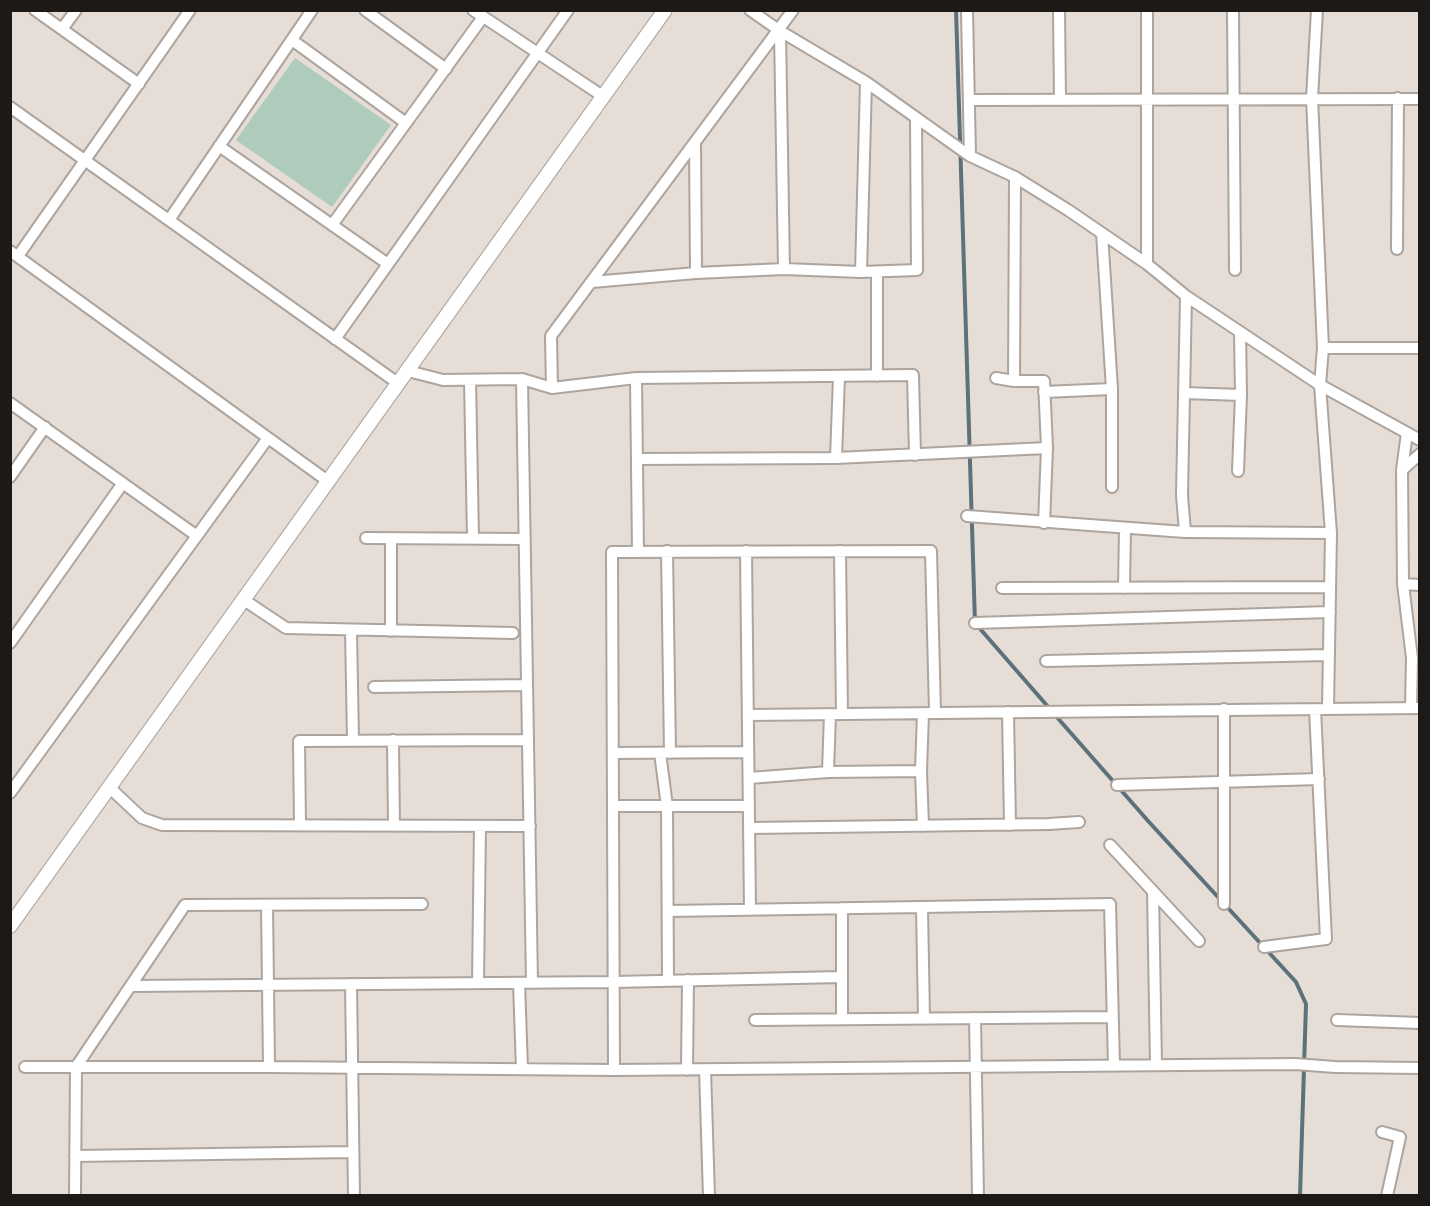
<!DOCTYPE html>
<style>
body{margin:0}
#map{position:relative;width:1430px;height:1206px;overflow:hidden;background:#e6ded6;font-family:Rubik,sans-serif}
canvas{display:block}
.frame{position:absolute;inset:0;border:12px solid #1c1916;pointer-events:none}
</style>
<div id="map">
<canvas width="1430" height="1206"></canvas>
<div class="frame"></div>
</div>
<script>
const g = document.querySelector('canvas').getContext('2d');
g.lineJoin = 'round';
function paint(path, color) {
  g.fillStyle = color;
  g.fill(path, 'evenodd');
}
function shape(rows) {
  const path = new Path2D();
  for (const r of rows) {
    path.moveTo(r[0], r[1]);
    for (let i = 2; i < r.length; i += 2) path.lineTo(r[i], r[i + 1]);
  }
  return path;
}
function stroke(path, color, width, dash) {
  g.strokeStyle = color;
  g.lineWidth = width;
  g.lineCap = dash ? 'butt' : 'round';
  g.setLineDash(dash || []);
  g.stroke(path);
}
paint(shape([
 [295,58,391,125,332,207,236,140]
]), '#aecbbc');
stroke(shape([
 [956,10,975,623,1050,709],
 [1055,715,1149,822,1296,982,1306,1004,1300,1196]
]), '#5c717a', 4);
const minor = shape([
 [35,10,139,84],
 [365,10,446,69],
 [473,10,604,97],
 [750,10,780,31,866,82,970,156,1015,177,1068,210,1147,264,1186,296,1320,385,1420,440],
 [967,10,970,156],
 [1059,10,1060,99],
 [1147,10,1147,264],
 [1233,10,1235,270],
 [1317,10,1312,98,1323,348,1320,385,1331,533,1328,709],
 [62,29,76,10],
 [780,31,784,269],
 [292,40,406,123],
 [969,100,1420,99],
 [10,107,399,384],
 [695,143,696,273],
 [219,146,388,264],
 [169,220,312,10],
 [332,225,483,17],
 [1102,233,1112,389,1112,487],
 [1397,249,1398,98],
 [10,251,329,482],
 [18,256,190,10],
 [861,272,866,82],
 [877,272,877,376],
 [592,282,696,273,784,269,861,272,917,270,916,118],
 [1240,332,1241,395],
 [335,339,568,10],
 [1323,348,1420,348],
 [408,371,443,380,522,379,552,388,636,378,913,375,915,455],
 [636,378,638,552],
 [996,378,1014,381,1044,381,1047,448,1044,523],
 [522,379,532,983],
 [470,380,473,538],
 [1014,381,1015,177],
 [552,388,551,336,793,10],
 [1044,392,1112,389],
 [1184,393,1241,395,1238,471],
 [10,403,197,536],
 [836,458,1047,448],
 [637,459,836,458,839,376],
 [1402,470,1407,433],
 [10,477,45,427],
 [967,516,1185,532,1331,533],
 [1185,532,1182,495,1186,296],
 [366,538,525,539],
 [391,538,391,631],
 [667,551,670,753],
 [746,551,750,910],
 [840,551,842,714],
 [1403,584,1420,585],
 [1002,588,1330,587],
 [1124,588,1125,528],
 [244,600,286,628,513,633],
 [975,623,1330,612],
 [351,630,353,740],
 [10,643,123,483],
 [1046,661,1329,655],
 [374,687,527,685],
 [1411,708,1412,658,1403,584,1402,470,1420,454],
 [1008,712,1010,825],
 [748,715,1420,708],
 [393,740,394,826],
 [613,753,748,752],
 [660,753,667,806,668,981],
 [828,772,830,714],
 [749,778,828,772,921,771],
 [1117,785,1319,779],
 [109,787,142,818,162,825,530,826],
 [10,793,268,438],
 [613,806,749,806],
 [300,825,299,741,528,740],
 [923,826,921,771,923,713],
 [749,828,1049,824,1079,822],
 [1110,845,1199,941],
 [1153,891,1156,1065],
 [1224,904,1224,709],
 [922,907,924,1019],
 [842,908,842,1019],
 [668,911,1110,904,1114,1066],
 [1264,947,1326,939,1315,709],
 [478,983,480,826],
 [519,983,522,1069],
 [351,984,354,1196],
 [131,986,613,982,842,977],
 [975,1018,978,1196],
 [755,1020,1112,1017],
 [1337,1020,1420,1023],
 [25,1067,269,1067,267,905],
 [269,1067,614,1070,1295,1064,1335,1067,1420,1068],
 [614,1070,612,552,931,551,935,713],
 [687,1070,688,980],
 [705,1070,709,1196],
 [1382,1132,1400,1137,1387,1196],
 [75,1156,353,1152],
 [75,1196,76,1067,185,905,422,904]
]);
const tertiary = shape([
 [10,926,665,10]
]);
stroke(minor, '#aca49d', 14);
stroke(tertiary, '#aca49d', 16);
stroke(minor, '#fff', 10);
stroke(tertiary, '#fff', 14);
</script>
